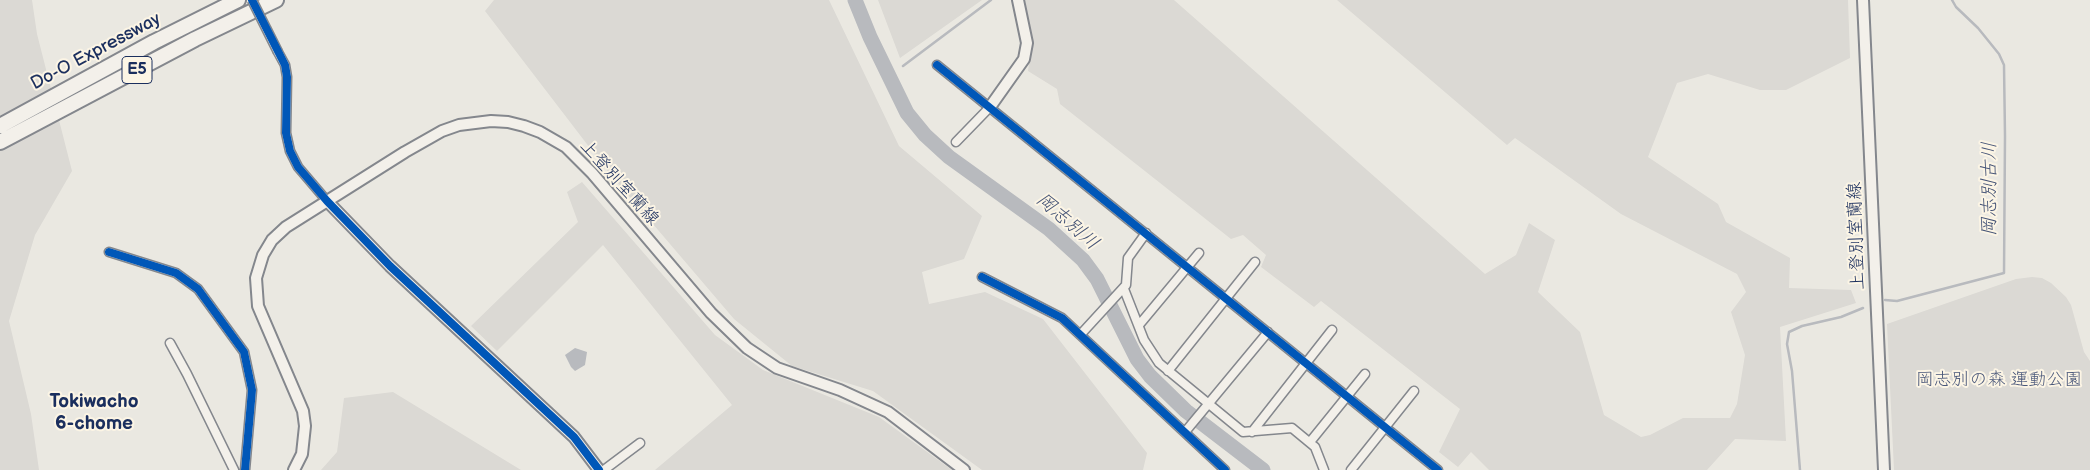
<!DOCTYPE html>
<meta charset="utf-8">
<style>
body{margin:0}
canvas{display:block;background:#eae8e1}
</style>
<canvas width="2090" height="470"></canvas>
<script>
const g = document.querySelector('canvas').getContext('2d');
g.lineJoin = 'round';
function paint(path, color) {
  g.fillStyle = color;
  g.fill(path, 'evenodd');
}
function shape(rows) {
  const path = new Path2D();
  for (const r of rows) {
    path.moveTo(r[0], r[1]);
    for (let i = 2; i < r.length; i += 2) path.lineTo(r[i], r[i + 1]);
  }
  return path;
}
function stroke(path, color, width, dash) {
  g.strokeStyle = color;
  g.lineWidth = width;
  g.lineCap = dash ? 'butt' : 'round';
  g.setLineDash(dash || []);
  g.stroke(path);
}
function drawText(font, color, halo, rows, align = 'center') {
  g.font = font + ' "Balsamiq Sans","Klee One",sans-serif';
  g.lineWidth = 4;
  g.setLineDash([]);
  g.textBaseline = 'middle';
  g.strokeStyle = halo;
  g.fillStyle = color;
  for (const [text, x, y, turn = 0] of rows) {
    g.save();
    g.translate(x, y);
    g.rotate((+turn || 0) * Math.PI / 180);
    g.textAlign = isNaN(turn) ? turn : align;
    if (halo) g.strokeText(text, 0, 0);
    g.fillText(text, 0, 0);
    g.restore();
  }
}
paint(shape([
 [0,0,32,0,37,34,72,171,35,235,9,321,31,414,39,470,0,470],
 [494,0,829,0,899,146,982,216,964,259,922,272,929,304,985,292,1043,319,1147,453,1143,470,982,470,873,391,792,366,734,319,606,169,485,11],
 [878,0,982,0,900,58],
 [1025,0,1174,0,1485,274,1516,255,1529,223,1555,240,1538,292,1580,332,1604,415,1641,437,1650,435,1683,418,1730,418,1737,404,1745,355,1731,312,1746,292,1737,274,1621,214,1515,138,1507,145,1337,0,1848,0,1850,58,1786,90,1760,90,1708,74,1677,83,1648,157,1718,204,1726,222,1790,258,1789,288,1851,290,1856,303,1780,327,1786,441,1735,439,1707,470,1489,470,1471,452,1458,467,1439,452,1460,409,1321,301,1314,307,1261,267,1266,255,1243,235,1231,239,1060,104,1057,89,1028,71,1032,42],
 [582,182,715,335,763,370,879,417,952,470,655,470,732,405,603,245,497,351,471,326,578,222,567,192],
 [2032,277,2042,278,2051,283,2066,297,2071,305,2084,352,2090,361,2090,470,1894,470,1887,324,2016,279],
 [393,392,521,470,321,470,337,452,344,398]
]), '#dbd9d4');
paint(shape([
 [575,348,587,352,585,365,575,371,571,367,565,355]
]), '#b8babe');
stroke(shape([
 [903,66,991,0],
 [1885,300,1897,301,2004,273,2005,136,2004,65,1999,54,1978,28,1956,7,1952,0],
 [1800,470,1792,371,1787,344,1789,332,1802,326,1841,317,1863,308]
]), '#b8babe', 2.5);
stroke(shape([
 [855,0,870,37,907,113,925,135,949,157,1049,229,1083,260,1097,279,1137,359,1150,376,1186,411,1263,470]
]), '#b8babe', 15);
const street = shape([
 [278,52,285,65,287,77,286,133,290,151,298,167,327,201],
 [937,65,1438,470],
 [956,142,990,107],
 [109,252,176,273,198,289,244,352,252,390,245,470],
 [982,277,1062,318,1225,470],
 [1124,289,1144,340,1159,363,1243,432,1292,428,1315,447,1324,470],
 [1139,325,1199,253],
 [1081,334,1126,285,1128,258,1146,233],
 [170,343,187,374,234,470],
 [1168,371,1255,262],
 [1185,432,1268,332],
 [1252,432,1332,330],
 [1310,442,1365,374],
 [604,470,640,443],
 [1351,470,1414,391]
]);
const secondary = shape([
 [1863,0,1884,470],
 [990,107,1024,59,1027,43,1018,0],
 [327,201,390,266,574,437,599,470],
 [294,470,302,454,305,426,303,411,258,306,256,278,263,255,272,240,286,227,405,152,442,131,459,125,491,121,508,122,524,126,540,132,566,147,592,173,711,313,747,348,777,368,840,390,888,412,964,470]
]);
const highway = shape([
 [0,126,154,42,238,0],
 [0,142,195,39,276,0]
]);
stroke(street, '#84878d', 11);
stroke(secondary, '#84878d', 14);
stroke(highway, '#84878d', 18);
stroke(street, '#f3f0ea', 8);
stroke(secondary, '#f3f0ea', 10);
stroke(highway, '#f3f0ea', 14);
const streetBridge = shape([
 [252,0,278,52]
]);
stroke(streetBridge, '#84878d', 11, []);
stroke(streetBridge, '#f3f0ea', 8);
stroke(shape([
 [252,0,285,65,287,77,286,133,290,151,298,167,327,201,390,266,574,437,599,470],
 [937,65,1438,470],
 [109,252,176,273,198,289,244,352,252,390,245,470],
 [982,277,1062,318,1225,470]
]), '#0057b8', 8);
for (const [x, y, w] of [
 [137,70,30]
]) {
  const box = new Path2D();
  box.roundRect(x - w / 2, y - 13.5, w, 27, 4);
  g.fillStyle = '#fcf5e5';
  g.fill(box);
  stroke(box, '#1b2f5e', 1);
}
drawText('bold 16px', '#1b2f5e', null, [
 ["E5",137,70]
]);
drawText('18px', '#1b2f5e', '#fcf5e5', [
 ["Do-O Expressway",96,52,-28],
 ["上登別室蘭線",619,183,48],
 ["上登別室蘭線",1857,236,-92]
]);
drawText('18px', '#485679', '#fcf5e5', [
 ["岡志別の森 運動公園",1999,380]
]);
drawText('italic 19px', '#445376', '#fcf5e5', [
 ["岡志別古川",1990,189,-90],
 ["岡志別川",1067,222,41]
]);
drawText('bold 19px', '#1b2f5e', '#fcf5e5', [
 ["Tokiwacho",94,402],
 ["6-chome",94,424]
]);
</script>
